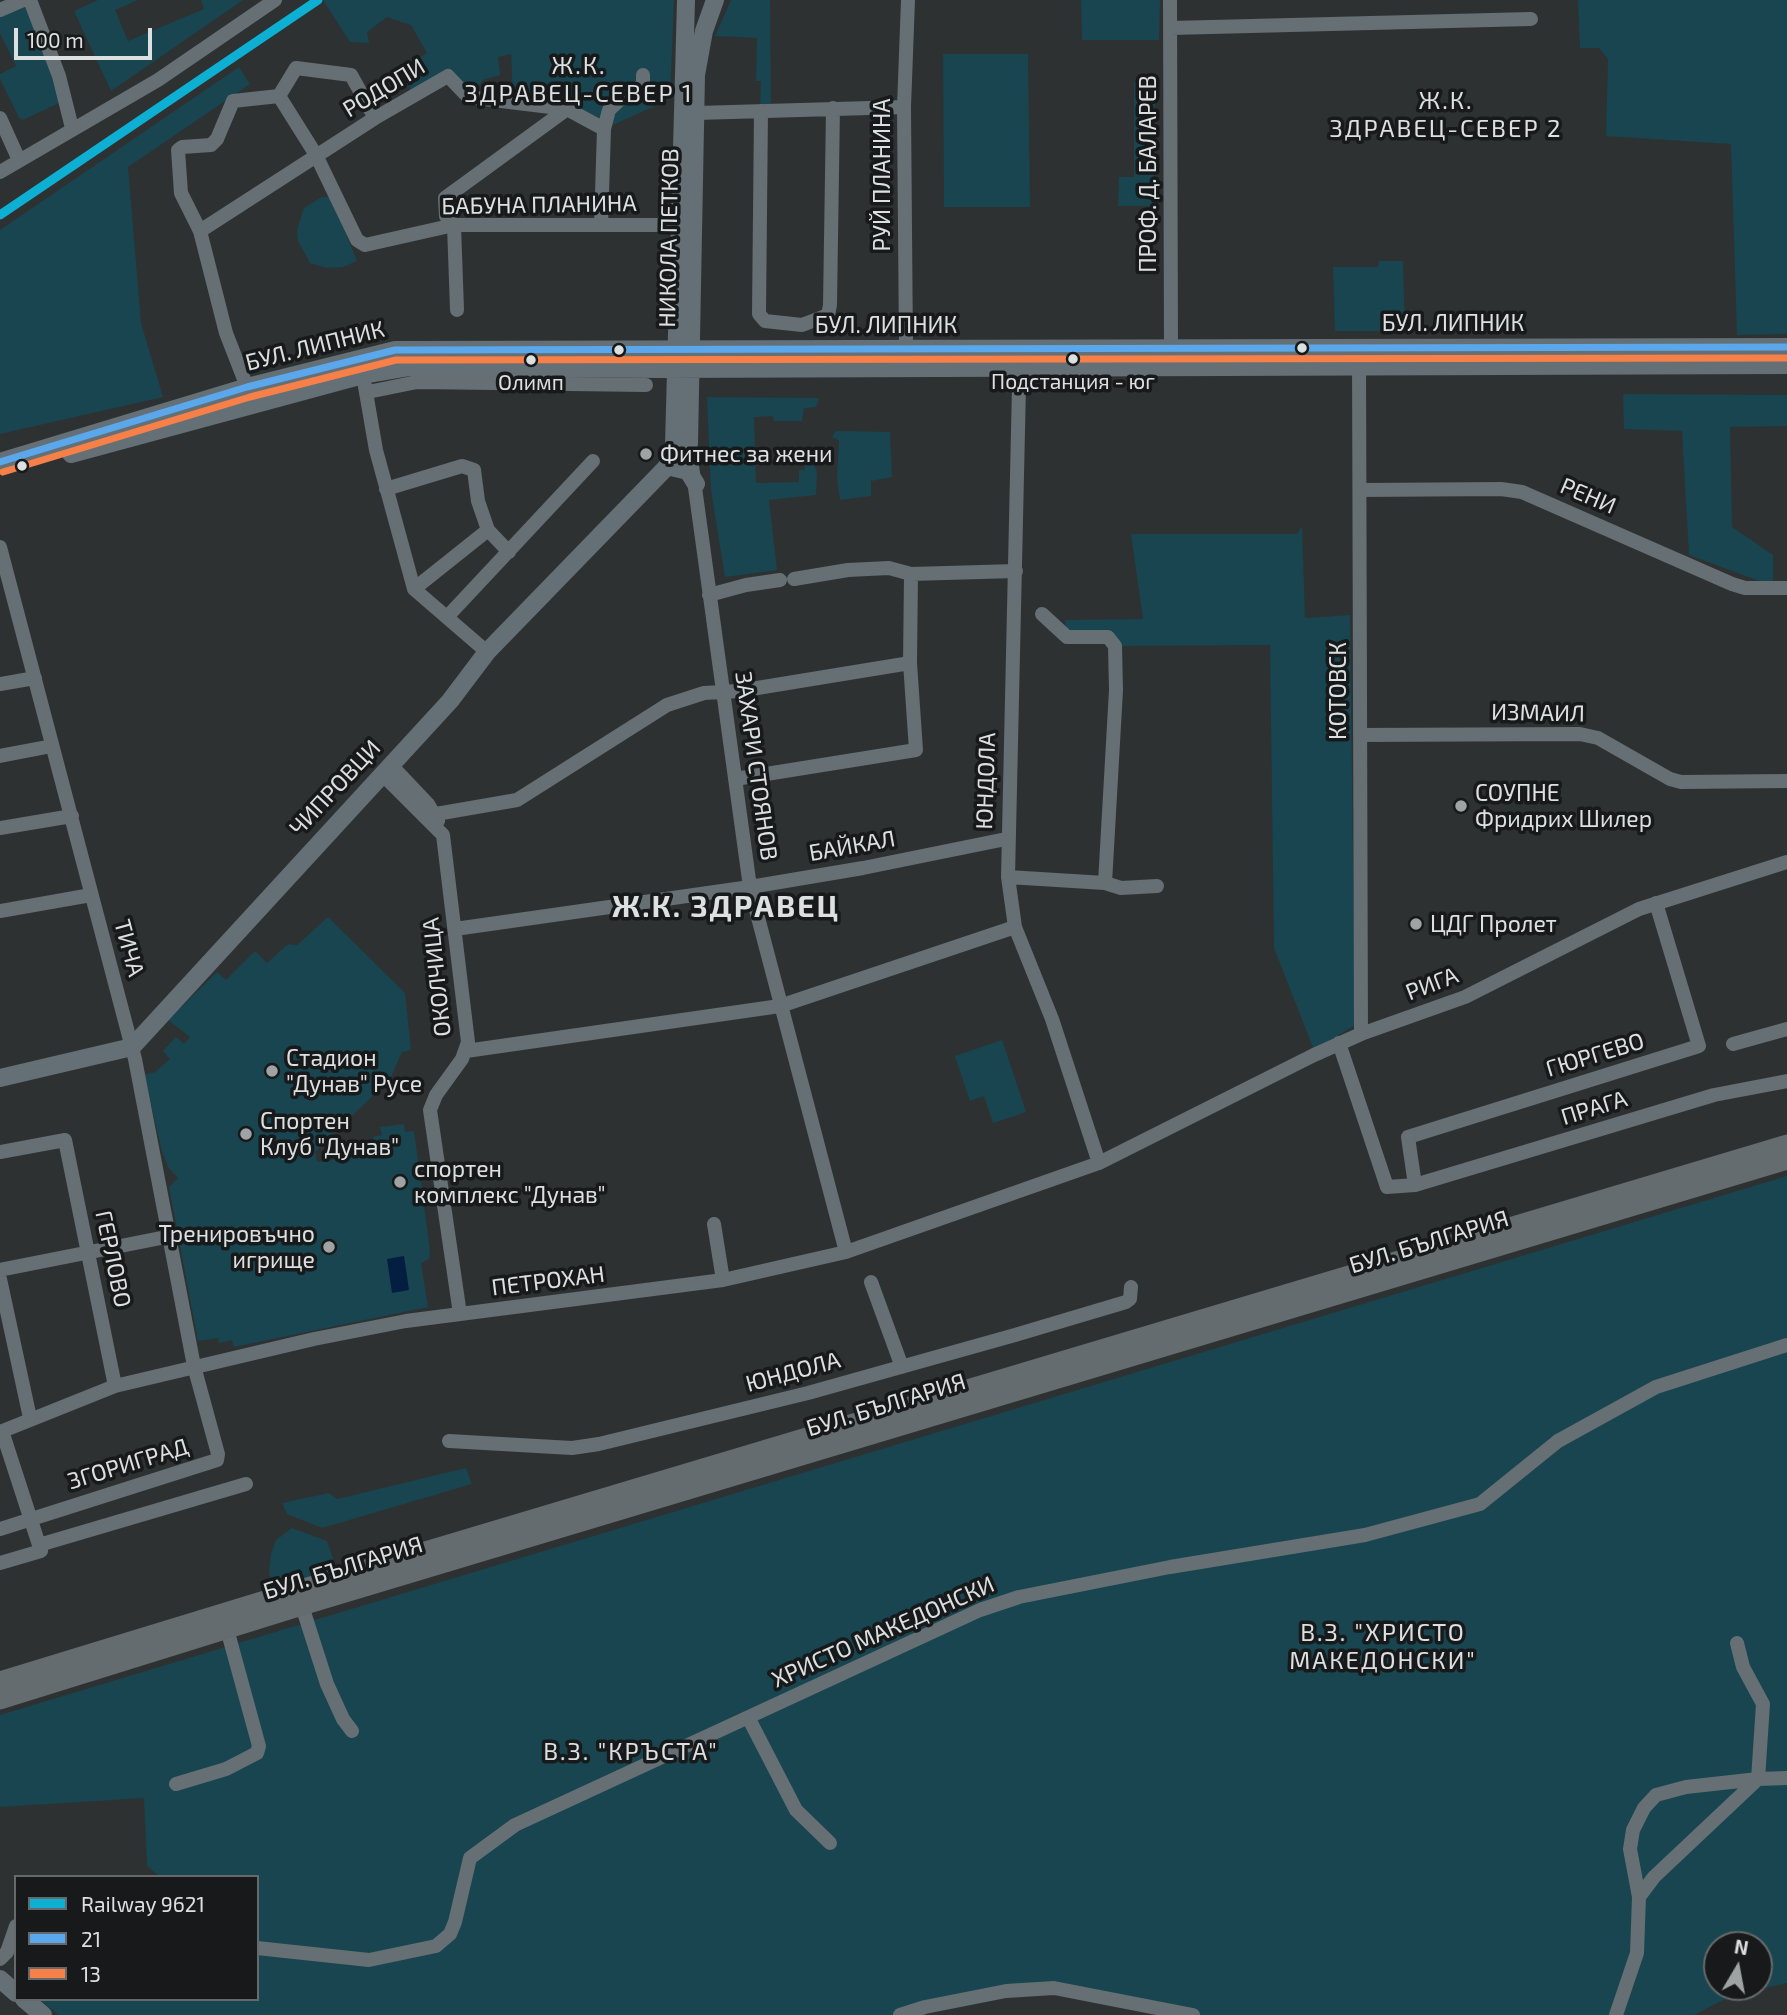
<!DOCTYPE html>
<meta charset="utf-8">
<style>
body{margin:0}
#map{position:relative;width:1787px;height:2015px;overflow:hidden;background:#2e3132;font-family:"Exo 2",sans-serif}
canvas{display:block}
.legend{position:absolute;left:14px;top:1875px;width:245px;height:126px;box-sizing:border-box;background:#17191a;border:2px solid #66696a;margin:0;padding:9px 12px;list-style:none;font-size:21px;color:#dce0e1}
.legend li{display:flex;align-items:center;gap:14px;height:35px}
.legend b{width:35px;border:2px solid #66696a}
.north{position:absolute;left:1703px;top:1931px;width:70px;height:70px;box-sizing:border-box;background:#17191a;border:2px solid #66696a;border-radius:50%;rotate:10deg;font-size:19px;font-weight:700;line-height:28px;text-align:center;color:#dce0e1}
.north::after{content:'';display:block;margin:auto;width:24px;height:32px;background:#9fa3a4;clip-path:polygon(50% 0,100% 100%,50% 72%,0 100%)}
.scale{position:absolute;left:14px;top:28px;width:138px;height:32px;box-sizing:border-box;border:4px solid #dce0e1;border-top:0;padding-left:9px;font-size:21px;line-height:24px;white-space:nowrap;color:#dce0e1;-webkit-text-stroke:5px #17191a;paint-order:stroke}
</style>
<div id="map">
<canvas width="1787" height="2015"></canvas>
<ul class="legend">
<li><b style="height:9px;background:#0dafd3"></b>Railway 9621</li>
<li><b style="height:9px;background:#5aa8eb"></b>21</li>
<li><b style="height:9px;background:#f78048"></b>13</li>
</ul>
<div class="north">N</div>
<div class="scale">100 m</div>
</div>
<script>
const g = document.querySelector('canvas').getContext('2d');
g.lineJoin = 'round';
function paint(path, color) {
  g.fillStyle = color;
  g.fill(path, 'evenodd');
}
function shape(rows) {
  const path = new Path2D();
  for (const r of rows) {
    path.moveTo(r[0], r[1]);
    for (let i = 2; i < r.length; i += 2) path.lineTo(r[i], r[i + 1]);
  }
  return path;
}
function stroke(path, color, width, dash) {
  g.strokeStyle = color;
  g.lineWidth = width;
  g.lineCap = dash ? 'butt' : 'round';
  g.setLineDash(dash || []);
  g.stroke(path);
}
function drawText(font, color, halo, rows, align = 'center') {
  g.font = font + ' "Exo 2",sans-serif';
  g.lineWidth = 7;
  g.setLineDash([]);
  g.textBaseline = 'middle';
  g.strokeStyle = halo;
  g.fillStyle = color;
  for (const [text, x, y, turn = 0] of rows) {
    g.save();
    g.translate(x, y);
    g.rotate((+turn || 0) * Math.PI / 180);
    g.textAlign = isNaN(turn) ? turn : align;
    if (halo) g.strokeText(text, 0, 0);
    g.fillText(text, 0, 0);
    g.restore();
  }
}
paint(shape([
 [98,0,138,0,115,10,128,41,204,9,201,0,243,0,111,91,74,11],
 [323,0,674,0,670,99,604,129,567,109,513,95,511,54,498,57,500,75,483,80,473,92,448,76,411,97,406,66,427,53,411,25,387,17,367,32,369,43,350,42],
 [731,0,770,0,771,109,760,109,761,81,756,81,757,38,715,36],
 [1081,0,1160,0,1159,40,1082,40],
 [1578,0,1787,0,1787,334,1737,335,1731,144,1606,136,1608,59,1599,48,1580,48],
 [27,1,63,101,23,120,19,118,0,79,0,74,16,66,0,33,0,12],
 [943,54,1028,54,1030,207,944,207],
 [239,67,250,84,128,167,141,323,163,397,0,434,0,230],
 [1155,81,1154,206,1118,206,1119,177,1134,177,1134,82],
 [322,197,331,197,357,261,343,267,327,268,310,263,298,241,297,230,304,208],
 [1379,261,1403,261,1405,331,1335,331,1333,267,1378,267],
 [1623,394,1787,395,1787,426,1730,427,1732,527,1773,555,1773,586,1689,555,1682,431,1624,429],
 [707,397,819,398,816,407,804,408,802,421,774,421,773,416,754,417,756,483,799,482,799,470,805,470,805,463,813,462,817,472,816,495,769,500,777,570,725,577,711,490],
 [836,431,890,432,892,477,871,481,871,496,840,500,837,478,839,440,832,437],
 [1302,526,1305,618,1350,615,1355,1025,1314,1050,1274,948,1270,645,1115,646,1108,637,1067,637,1065,620,1143,619,1131,534,1297,534],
 [328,917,405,993,411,1050,402,1052,390,1079,315,1152,317,1162,374,1154,373,1137,382,1135,380,1127,404,1124,405,1132,414,1131,430,1250,429,1259,421,1263,428,1307,234,1347,232,1340,219,1343,218,1338,198,1341,169,1187,178,1178,168,1167,162,1151,144,1075,155,1072,170,1059,163,1051,176,1037,184,1044,190,1037,168,1020,217,972,226,980,255,951,267,963,288,944,297,945],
 [1002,1040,1026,1112,993,1123,984,1096,970,1101,955,1056],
 [1787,1176,1787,1983,1731,1996,1694,2015,1177,2015,1054,1988,900,2015,59,2015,38,1999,257,1999,257,1877,160,1877,147,1866,144,1798,0,1807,0,1715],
 [1717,1945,1759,1945,1759,1987,1717,1987],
 [466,1468,472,1484,322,1528,287,1514,282,1503,329,1493,337,1499],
 [292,1528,327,1541,337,1570,275,1590,269,1573,271,1554,276,1540]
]), '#18454f');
paint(shape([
 [404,1256,409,1290,392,1293,387,1259]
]), '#041e41');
stroke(shape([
 [30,0,59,76,72,128],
 [1170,0,1171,347],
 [0,10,23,0],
 [1171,28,1531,19],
 [279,96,316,155,357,240,365,245,454,225,688,225],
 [761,111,759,314,765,321,802,325,828,315,830,305,833,108],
 [697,113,904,107],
 [0,118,19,160],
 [0,172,158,80,275,0],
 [601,225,604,129,609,110,624,96,643,85,643,75],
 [200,231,375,118,448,76,468,97,567,109,604,129],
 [457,310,454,225,446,216,445,198,567,109],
 [906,350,904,107,908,0],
 [1359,356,1361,1034],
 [363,375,376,450,414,589,487,652],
 [1019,386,1008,877,1015,927,1052,1019,1099,1163],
 [247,387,226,333,200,231,181,193,178,150,182,147,211,145,217,139,233,101,279,96,296,68,351,75,375,118],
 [368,392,417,382,646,385],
 [689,444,750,887,846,1252],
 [386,489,462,466,474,470,478,501,488,530,509,552],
 [1362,490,1501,489,1522,492,1732,584,1745,588,1787,588],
 [0,547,135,1059,194,1366,218,1454,217,1460,0,1529],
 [794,579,848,570,889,568,911,574,1016,571],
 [414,589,488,530],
 [709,595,746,585,780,580],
 [1042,614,1067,637,1108,637,1115,646,1116,690,1105,883],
 [447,617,593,461],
 [0,684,35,678],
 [1360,735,1580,734,1598,738,1670,779,1681,782,1787,781],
 [0,756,52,746],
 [391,765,428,804,438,821],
 [382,774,443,835,468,1042,462,1059,436,1095,430,1110,460,1314],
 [735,779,916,750,910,663],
 [436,814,517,800,667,705,704,693,739,691,910,663,911,574],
 [0,828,72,816],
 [1008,877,1105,883,1121,888,1157,886],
 [0,911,91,895],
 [455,929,750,887,863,868,1006,839],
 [1339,1043,1387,1187,1415,1185,1714,1095,1787,1081],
 [1733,1044,1787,1029],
 [466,1051,780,1006,1015,927],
 [0,1152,65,1140,115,1386],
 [1415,1185,1408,1137,1699,1046,1656,903],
 [714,1224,723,1280],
 [0,1270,171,1236],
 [0,1279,30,1418],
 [871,1282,902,1367],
 [0,1432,115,1386,314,1339,406,1321,723,1280,846,1252,1099,1163,1314,1055,1361,1034,1465,997,1639,909,1787,862],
 [449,1441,572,1448,599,1444,808,1393,1015,1335,1126,1302,1130,1299,1131,1287],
 [39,1545,246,1484],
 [0,1563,41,1551,2,1431],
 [302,1606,327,1684,343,1719,352,1731],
 [749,1719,796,1810,830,1843],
 [176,1784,226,1769,257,1753,259,1746,227,1629],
 [1639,1897,1654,1877,1758,1779,1787,1778],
 [257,1948,369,1960,436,1946,450,1934,455,1922,470,1858,515,1825,980,1610,1019,1597,1170,1567,1365,1535,1480,1504,1558,1441,1656,1387,1787,1345],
 [0,1959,7,1952,16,1926],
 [900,2015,925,2007,1006,1991,1054,1988,1193,2015],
 [1616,2015,1637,1953,1639,1897,1630,1849,1633,1830,1644,1808,1656,1795,1686,1787,1758,1779,1763,1704,1743,1667,1737,1643]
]), '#656f74', 14);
stroke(shape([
 [71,454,363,375,410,367,659,369,1787,365],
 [0,462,247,387,395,350,1787,347],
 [667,466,674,445,686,0],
 [667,466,688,471,696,484],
 [0,1078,132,1047,450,701,487,652,689,444,696,75,704,31,715,0],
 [0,1979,16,1993],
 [24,1999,43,2015]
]), '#646f76', 18);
stroke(shape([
 [0,1681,425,1551,1787,1144],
 [0,1700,302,1606,1787,1160]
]), '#656c70', 19);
stroke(shape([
 [0,462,247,387,395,350,1787,347]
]), '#5aa8eb', 7);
stroke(shape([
 [3,472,250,397,396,360,1787,358]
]), '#f78048', 7);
stroke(shape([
 [0,215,318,0]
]), '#0dafd3', 9);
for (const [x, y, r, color] of [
 [1302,348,6,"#dce0e1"],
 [619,350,6,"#dce0e1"],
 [1073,359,6,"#dce0e1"],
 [531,360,6,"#dce0e1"],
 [646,454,7,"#9fa3a4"],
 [22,466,6,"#dce0e1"],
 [1461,806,7,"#9fa3a4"],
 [1416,924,7,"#9fa3a4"],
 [272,1071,7,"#9fa3a4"],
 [246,1134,7,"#9fa3a4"],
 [400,1182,7,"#9fa3a4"],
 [329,1247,7,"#9fa3a4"]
]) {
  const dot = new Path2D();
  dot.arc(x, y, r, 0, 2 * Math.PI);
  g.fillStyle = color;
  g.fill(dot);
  stroke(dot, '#17191a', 2.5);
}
drawText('21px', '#dce0e1', '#17191a', [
 ["Подстанция - юг",1073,382],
 ["Олимп",531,383]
]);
drawText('23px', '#dce0e1', '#17191a', [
 ["РОДОПИ",384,88,-31],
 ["ПРОФ. Д. БАЛАРЕВ",1148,174,-90],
 ["РУЙ ПЛАНИНА",882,175,-90],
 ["БАБУНА ПЛАНИНА",539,205,-1],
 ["НИКОЛА ПЕТКОВ",669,238,-89],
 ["БУЛ. ЛИПНИК",1453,323],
 ["БУЛ. ЛИПНИК",886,325],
 ["БУЛ. ЛИПНИК",315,346,-14],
 ["РЕНИ",1588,496,23],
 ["КОТОВСК",1338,691,-90],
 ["ИЗМАИЛ",1538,713,1],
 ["ЗАХАРИ СТОЯНОВ",756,766,82],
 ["ЮНДОЛА",986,781,-88],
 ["ЧИПРОВЦИ",335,788,-47],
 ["БАЙКАЛ",852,846,-10],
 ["ТИЧА",129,948,75],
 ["ОКОЛЧИЦА",437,977,-96],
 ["РИГА",1432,984,-21],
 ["ГЮРГЕВО",1595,1055,-17],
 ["ПРАГА",1594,1108,-17],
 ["БУЛ. БЪЛГАРИЯ",1429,1242,-17],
 ["ГЕРЛОВО",113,1259,78],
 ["ПЕТРОХАН",548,1281,-7],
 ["ЮНДОЛА",793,1372,-15],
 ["БУЛ. БЪЛГАРИЯ",886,1405,-17],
 ["ЗГОРИГРАД",128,1464,-17],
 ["БУЛ. БЪЛГАРИЯ",343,1568,-17],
 ["ХРИСТО МАКЕДОНСКИ",883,1632,-24]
]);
drawText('23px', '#dce0e1', '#17191a', [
 ["Фитнес за жени",660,454],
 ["СОУПНЕ",1475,793],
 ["Фридрих Шилер",1475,819],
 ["ЦДГ Пролет",1430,924],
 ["Стадион",286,1058],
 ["\"Дунав\" Русе",286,1084],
 ["Спортен",260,1121],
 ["Клуб \"Дунав\"",260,1147],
 ["спортен",414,1169],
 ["комплекс \"Дунав\"",414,1195],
 ["Тренировъчно",315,1234,"right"],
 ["игрище",315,1260,"right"]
], 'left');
g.letterSpacing = '2px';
drawText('24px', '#dce0e1', '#17191a', [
 ["Ж.К.",579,66],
 ["ЗДРАВЕЦ-СЕВЕР 1",579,94],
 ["Ж.К.",1446,101],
 ["ЗДРАВЕЦ-СЕВЕР 2",1446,129],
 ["В.З. \"ХРИСТО",1383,1633],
 ["МАКЕДОНСКИ\"",1383,1661],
 ["В.З. \"КРЪСТА\"",631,1752]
]);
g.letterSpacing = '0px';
g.letterSpacing = '2px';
drawText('bold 30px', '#dce0e1', '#17191a', [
 ["Ж.К. ЗДРАВЕЦ",726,907]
]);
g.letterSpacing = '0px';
</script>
